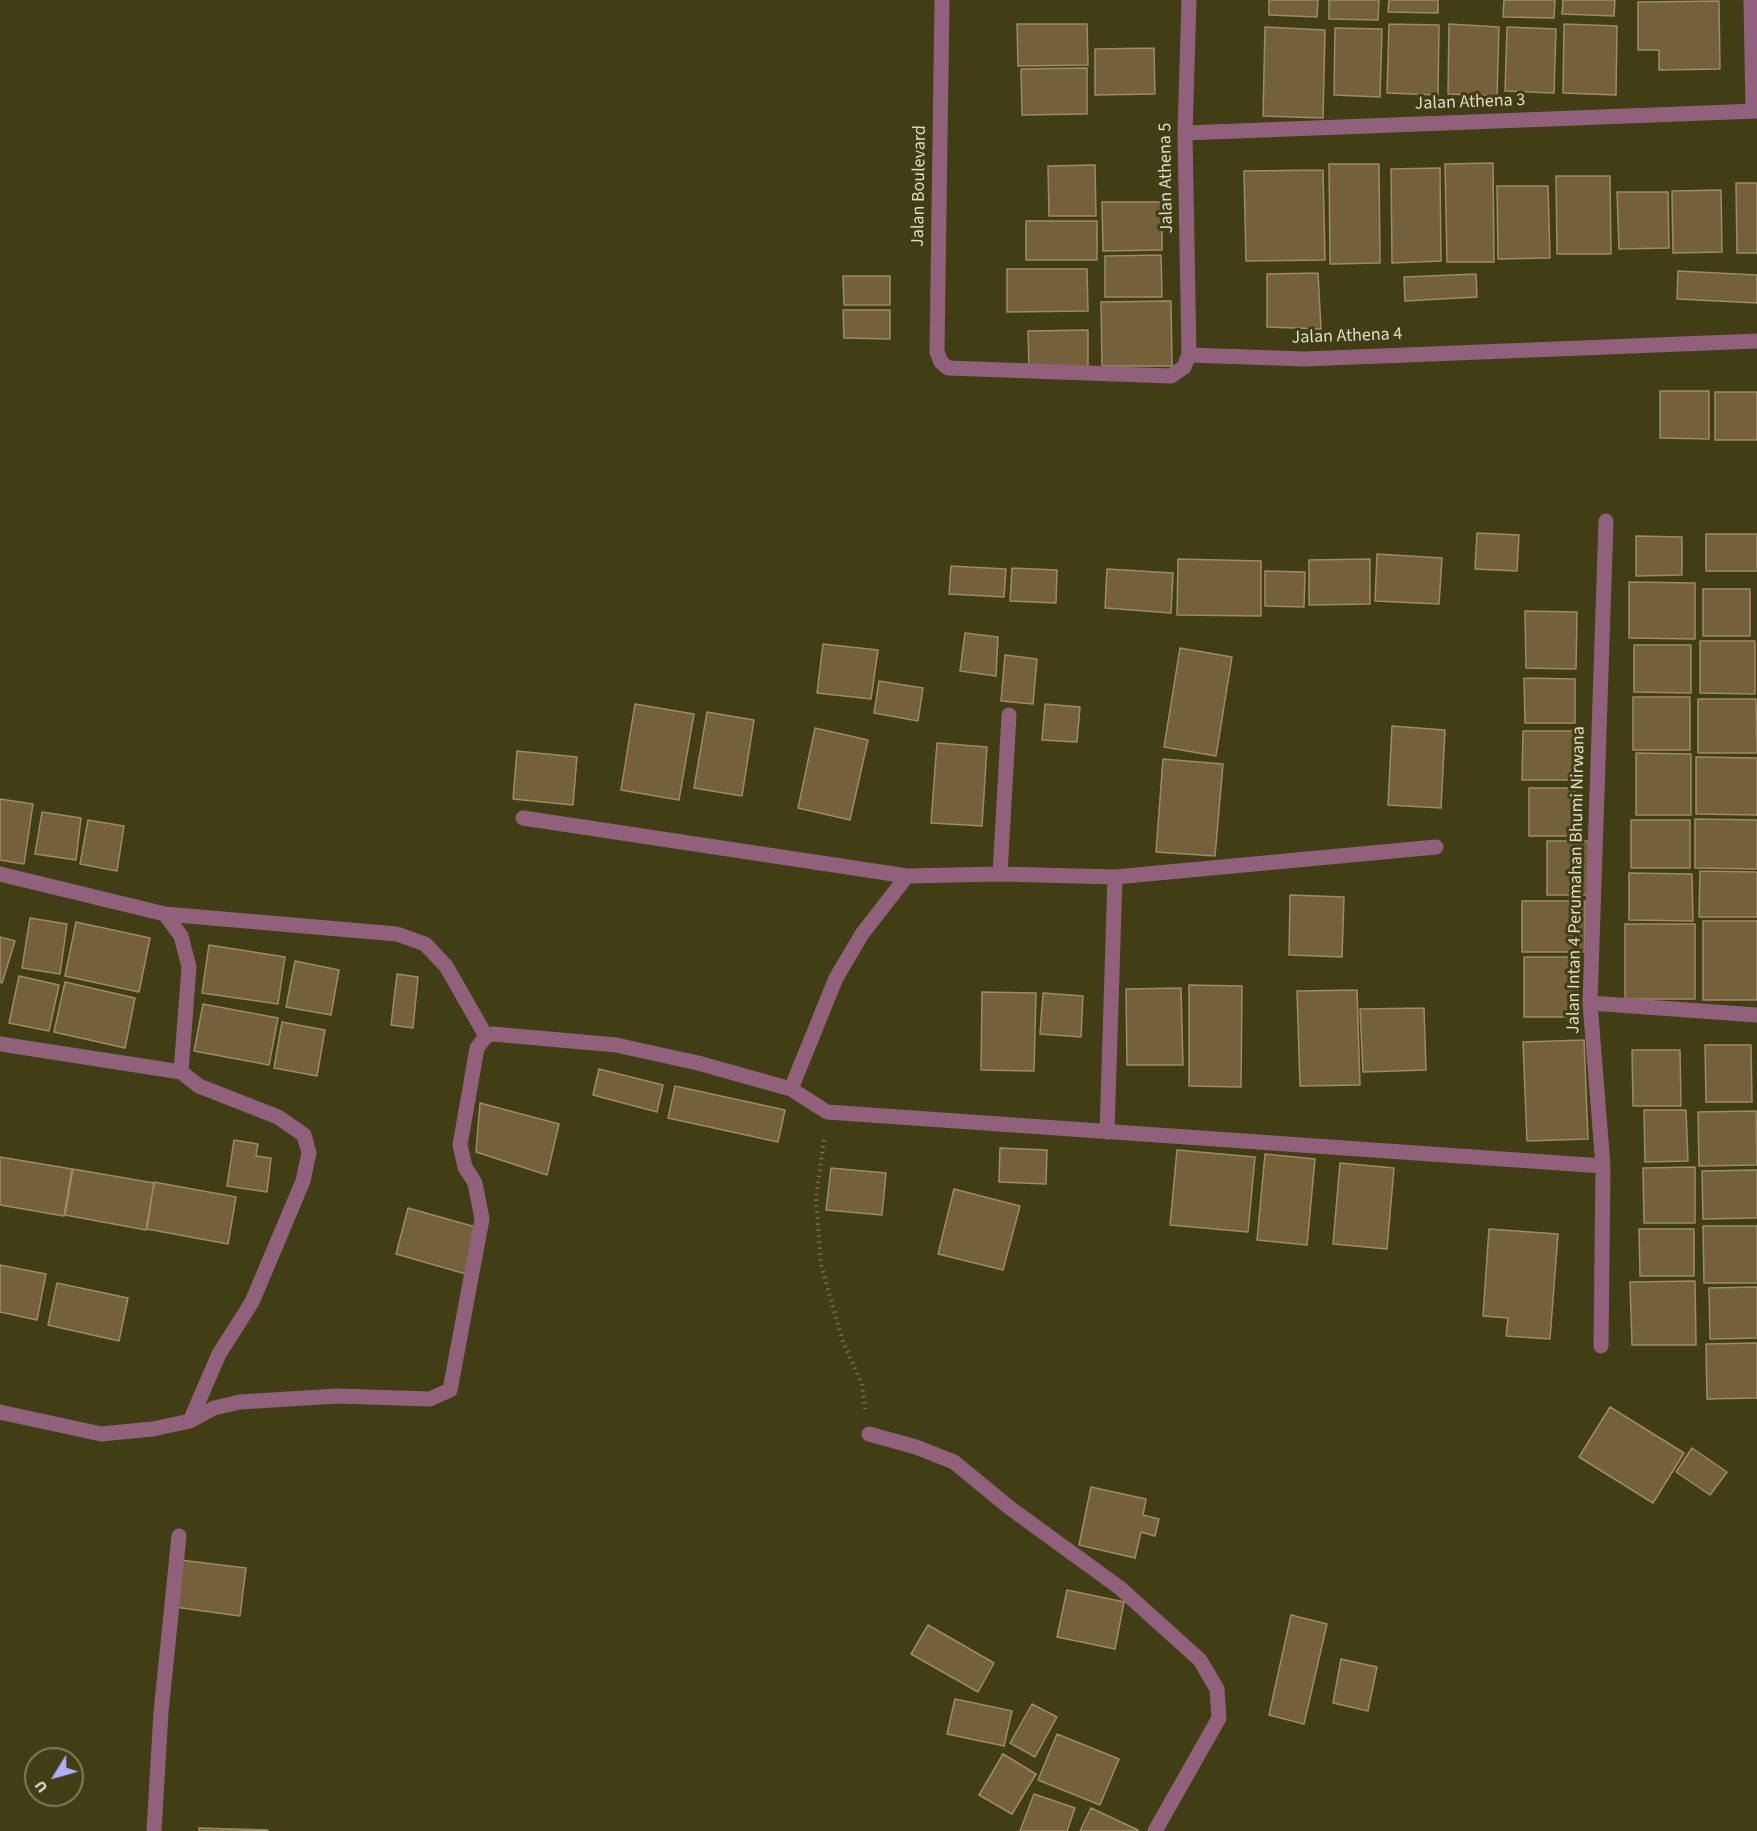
<!DOCTYPE html>
<style>
body{margin:0}
#map{position:relative;width:1757px;height:1831px;overflow:hidden;background:#413e16;font-family:"Source Sans 3",sans-serif}
canvas{display:block}
.north{position:absolute;left:24px;top:1747px;width:60px;height:60px;box-sizing:border-box;background:#413e16;border:2px solid #807e5d;border-radius:50%;rotate:233deg;font-size:16px;font-weight:700;line-height:24px;text-align:center;color:#deddc7}
.north::after{content:'';display:block;margin:auto;width:21px;height:27px;background:#afaefa;clip-path:polygon(50% 0,100% 100%,50% 72%,0 100%)}
</style>
<div id="map">
<canvas width="1757" height="1831"></canvas>
<div class="north">U</div>
</div>
<script>
const g = document.querySelector('canvas').getContext('2d');
g.lineJoin = 'round';
function paint(path, color) {
  g.fillStyle = color;
  g.fill(path, 'evenodd');
}
function shape(rows) {
  const path = new Path2D();
  for (const r of rows) {
    path.moveTo(r[0], r[1]);
    for (let i = 2; i < r.length; i += 2) path.lineTo(r[i], r[i + 1]);
  }
  return path;
}
function stroke(path, color, width, dash) {
  g.strokeStyle = color;
  g.lineWidth = width;
  g.lineCap = dash ? 'butt' : 'round';
  g.setLineDash(dash || []);
  g.stroke(path);
}
function drawText(font, color, halo, rows, align = 'center') {
  g.font = font + ' "Source Sans 3",sans-serif';
  g.lineWidth = 6;
  g.setLineDash([]);
  g.textBaseline = 'middle';
  g.strokeStyle = halo;
  g.fillStyle = color;
  for (const [text, x, y, turn = 0] of rows) {
    g.save();
    g.translate(x, y);
    g.rotate((+turn || 0) * Math.PI / 180);
    g.textAlign = isNaN(turn) ? turn : align;
    if (halo) g.strokeText(text, 0, 0);
    g.fillText(text, 0, 0);
    g.restore();
  }
}
const building = shape([
 [1269,0,1318,0,1317,17,1269,15,1269,0],
 [1329,0,1379,0,1378,20,1329,19,1329,0],
 [1389,0,1438,0,1438,13,1388,12,1389,0],
 [1504,0,1555,0,1554,18,1503,17,1504,0],
 [1563,0,1615,0,1614,16,1562,14,1563,0],
 [1719,1,1720,69,1659,70,1659,50,1638,50,1638,2,1719,1],
 [1017,24,1087,24,1088,65,1018,66,1017,24],
 [1389,24,1439,25,1438,95,1387,93,1389,24],
 [1449,24,1499,27,1497,96,1448,94,1449,24],
 [1564,24,1617,26,1616,95,1563,93,1564,24],
 [1265,27,1325,30,1323,118,1263,116,1265,27],
 [1507,27,1556,29,1554,93,1505,91,1507,27],
 [1335,28,1382,29,1380,97,1334,95,1335,28],
 [1154,48,1155,94,1095,95,1095,49,1154,48],
 [1087,68,1087,114,1022,115,1021,69,1087,68],
 [1493,163,1494,262,1447,262,1445,164,1493,163],
 [1329,164,1379,164,1380,263,1330,264,1329,164],
 [1095,165,1096,216,1049,216,1048,166,1095,165],
 [1440,168,1441,261,1392,263,1391,169,1440,168],
 [1323,170,1325,260,1246,261,1244,171,1323,170],
 [1556,176,1610,176,1611,254,1557,254,1556,176],
 [1736,183,1757,183,1757,253,1737,253,1736,183],
 [1497,186,1548,186,1550,258,1498,259,1497,186],
 [1721,190,1722,252,1673,253,1672,191,1721,190],
 [1617,192,1668,192,1669,248,1619,249,1617,192],
 [1102,202,1162,202,1162,250,1103,251,1102,202],
 [1026,221,1097,221,1097,260,1026,260,1026,221],
 [1161,255,1162,297,1105,297,1105,256,1161,255],
 [1007,269,1087,269,1088,311,1007,312,1007,269],
 [1678,271,1757,275,1757,303,1677,299,1678,271],
 [1318,273,1321,329,1267,327,1267,274,1318,273],
 [1476,274,1477,297,1405,301,1404,277,1476,274],
 [843,276,890,276,890,305,844,305,843,276],
 [1171,301,1172,366,1102,366,1101,302,1171,301],
 [843,310,890,310,890,339,844,338,843,310],
 [1088,330,1088,369,1029,369,1028,331,1088,330],
 [1660,391,1709,391,1709,439,1660,438,1660,391],
 [1715,392,1757,392,1757,440,1715,440,1715,392],
 [1477,533,1519,535,1517,571,1475,569,1477,533],
 [1706,534,1757,534,1757,571,1706,571,1706,534],
 [1636,536,1682,537,1682,575,1636,576,1636,536],
 [1377,554,1442,558,1439,604,1375,601,1377,554],
 [1178,559,1261,561,1261,616,1177,615,1178,559],
 [1370,559,1370,604,1309,605,1309,560,1370,559],
 [951,566,1006,569,1004,597,949,594,951,566],
 [1012,568,1057,570,1056,603,1010,601,1012,568],
 [1107,569,1173,573,1171,613,1105,608,1107,569],
 [1265,571,1305,572,1304,607,1265,606,1265,571],
 [1629,582,1695,583,1695,639,1629,638,1629,582],
 [1703,589,1750,589,1750,636,1703,636,1703,589],
 [1525,611,1577,612,1576,669,1526,668,1525,611],
 [965,633,998,637,996,676,960,671,965,633],
 [1700,641,1755,641,1755,694,1700,693,1700,641],
 [823,644,878,650,871,699,817,693,823,644],
 [1634,645,1691,645,1691,693,1634,692,1634,645],
 [1180,648,1232,657,1216,756,1164,747,1180,648],
 [1005,655,1037,659,1033,704,1001,701,1005,655],
 [1524,678,1575,679,1575,723,1525,723,1524,678],
 [879,681,923,688,918,721,874,713,879,681],
 [1633,697,1690,697,1690,750,1633,750,1633,697],
 [1698,699,1756,699,1757,753,1698,753,1698,699],
 [635,704,694,714,679,800,621,790,635,704],
 [1045,704,1080,707,1077,742,1042,740,1045,704],
 [707,712,754,720,742,796,694,788,707,712],
 [1392,726,1445,730,1441,808,1388,805,1392,726],
 [815,728,868,740,850,820,798,808,815,728],
 [1523,731,1579,731,1579,780,1522,780,1523,731],
 [937,743,987,747,982,826,931,823,937,743],
 [517,751,577,757,573,805,513,799,517,751],
 [1636,753,1691,754,1691,815,1636,815,1636,753],
 [1696,757,1757,758,1757,815,1696,814,1696,757],
 [1163,759,1223,764,1215,856,1156,852,1163,759],
 [1529,788,1575,788,1575,836,1529,836,1529,788],
 [0,799,33,804,24,864,0,860,0,799],
 [42,812,81,818,76,860,35,854,42,812],
 [1695,819,1757,820,1757,869,1695,868,1695,819],
 [88,820,124,826,117,871,80,864,88,820],
 [1631,820,1690,820,1690,868,1631,868,1631,820],
 [1547,841,1590,841,1590,895,1547,895,1547,841],
 [1700,871,1757,872,1757,917,1699,917,1700,871],
 [1629,873,1692,874,1693,921,1629,920,1629,873],
 [1290,895,1344,897,1342,957,1289,955,1290,895],
 [1522,901,1585,901,1585,952,1522,952,1522,901],
 [30,918,67,924,60,974,22,968,30,918],
 [1703,921,1757,921,1757,1000,1703,1000,1703,921],
 [76,922,150,938,139,992,65,976,76,922],
 [1625,924,1695,924,1695,999,1625,999,1625,924],
 [0,937,15,941,2,983,0,982,0,937],
 [209,945,285,957,278,1004,202,993,209,945],
 [1524,957,1577,957,1577,1017,1524,1017,1524,957],
 [295,961,339,970,331,1015,286,1007,295,961],
 [397,974,418,977,413,1028,391,1025,397,974],
 [19,976,59,985,49,1031,9,1023,19,976],
 [65,982,135,998,125,1048,54,1032,65,982],
 [1189,985,1242,986,1241,1087,1189,1086,1189,985],
 [1181,988,1183,1065,1127,1065,1126,989,1181,988],
 [1357,990,1360,1085,1300,1086,1297,991,1357,990],
 [982,992,1036,993,1034,1071,981,1070,982,992],
 [1043,993,1083,996,1081,1037,1040,1034,1043,993],
 [203,1004,278,1018,269,1065,194,1051,203,1004],
 [1424,1008,1426,1070,1363,1072,1360,1009,1424,1008],
 [282,1022,325,1030,317,1076,274,1068,282,1022],
 [1584,1040,1588,1139,1527,1141,1523,1042,1584,1040],
 [1705,1045,1751,1045,1752,1102,1706,1102,1705,1045],
 [1632,1050,1680,1050,1681,1106,1633,1106,1632,1050],
 [599,1069,663,1085,657,1112,593,1095,599,1069],
 [675,1086,785,1110,778,1142,668,1118,675,1086],
 [480,1103,559,1124,547,1175,476,1152,480,1103],
 [1644,1110,1686,1110,1688,1161,1645,1162,1644,1110],
 [1756,1111,1757,1165,1699,1166,1698,1112,1756,1111],
 [234,1140,258,1144,256,1156,271,1158,267,1192,227,1186,234,1140],
 [1000,1148,1047,1150,1046,1184,999,1182,1000,1148],
 [1177,1150,1255,1157,1248,1232,1170,1225,1177,1150],
 [1265,1154,1315,1159,1307,1245,1257,1240,1265,1154],
 [0,1157,72,1169,64,1216,0,1205,0,1157],
 [1340,1163,1394,1168,1387,1249,1333,1244,1340,1163],
 [1695,1167,1695,1223,1644,1223,1643,1168,1695,1167],
 [831,1168,886,1173,882,1215,826,1210,831,1168],
 [73,1169,154,1183,146,1230,65,1215,73,1169],
 [1757,1170,1757,1218,1703,1219,1702,1171,1757,1170],
 [154,1182,236,1197,228,1244,147,1229,154,1182],
 [954,1189,1020,1206,1003,1270,938,1254,954,1189],
 [408,1208,479,1228,466,1274,396,1254,408,1208],
 [1703,1226,1757,1226,1757,1283,1704,1283,1703,1226],
 [1489,1229,1558,1234,1550,1339,1506,1336,1508,1318,1483,1316,1489,1229],
 [1639,1229,1694,1229,1694,1276,1640,1276,1639,1229],
 [0,1265,46,1274,37,1320,0,1312,0,1265],
 [1695,1281,1696,1345,1632,1345,1630,1282,1695,1281],
 [57,1283,128,1298,119,1341,48,1325,57,1283],
 [1757,1287,1757,1338,1710,1339,1709,1288,1757,1287],
 [1757,1343,1757,1398,1707,1399,1706,1344,1757,1343],
 [1610,1407,1684,1453,1653,1503,1579,1457,1610,1407],
 [1692,1448,1727,1472,1710,1495,1676,1472,1692,1448],
 [1091,1487,1146,1499,1143,1515,1159,1519,1155,1536,1141,1532,1135,1558,1079,1545,1091,1487],
 [180,1560,246,1568,240,1616,174,1607,180,1560],
 [1067,1590,1124,1602,1115,1649,1057,1637,1067,1590],
 [1291,1615,1327,1624,1304,1724,1269,1715,1291,1615],
 [928,1625,994,1663,978,1692,911,1654,928,1625],
 [1341,1659,1377,1667,1368,1711,1333,1703,1341,1659],
 [955,1699,1012,1711,1004,1746,947,1734,955,1699],
 [1032,1704,1057,1717,1035,1757,1010,1743,1032,1704],
 [1057,1734,1119,1759,1100,1805,1038,1780,1057,1734],
 [1003,1754,1036,1774,1012,1814,979,1795,1003,1754],
 [1034,1794,1075,1808,1067,1831,1020,1831,1034,1794],
 [1091,1808,1138,1830,1138,1831,1080,1831,1091,1808],
 [199,1828,268,1830,268,1831,199,1831,199,1828]
]);
paint(building, '#74613c');
stroke(building, '#9e8b64', 1.5);
stroke(shape([
 [824,1140,816,1198,821,1265,843,1342,862,1384,865,1409]
]), '#747250', 4, [1.5, 4.5]);
stroke(shape([
 [942,0,937,352,941,362,948,368,1171,376,1184,367,1189,355,1305,359,1757,341],
 [1189,0,1185,133,1189,355],
 [1751,0,1753,111],
 [1185,133,1757,111],
 [523,818,907,876,1000,874,1115,877,1436,847],
 [0,874,165,914,181,936,189,967,181,1072,199,1086,278,1117,304,1135,309,1153,303,1181,252,1302,219,1354,190,1421],
 [1000,874,1009,715],
 [165,914,397,934,425,944,446,966,486,1036],
 [1590,1003,1757,1015],
 [0,1044,181,1072],
 [791,1089,836,978,862,934,907,876],
 [1107,1132,1115,877],
 [1601,1346,1603,1166,1590,1003,1606,521],
 [0,1412,101,1434,153,1429,190,1421,214,1408,240,1402,337,1396,430,1399,450,1390,482,1219,475,1183,465,1167,460,1145,477,1048,486,1036,493,1034,616,1045,698,1063,791,1089,827,1112,1603,1166],
 [869,1434,916,1447,954,1462,1010,1508,1120,1588,1200,1660,1217,1689,1219,1718,1155,1831],
 [154,1831,161,1712,179,1536]
]), '#91617c', 15);
drawText('18px', '#deddc7', '#413e16', [
 ["Jalan Athena 3",1470,103,-2],
 ["Jalan Athena 5",1167,178,-91],
 ["Jalan Boulevard",920,186,-89],
 ["Jalan Athena 4",1347,337,-2],
 ["Jalan Intan 4 Perumahan Bhumi Nirwana",1577,880,-89]
]);
</script>
